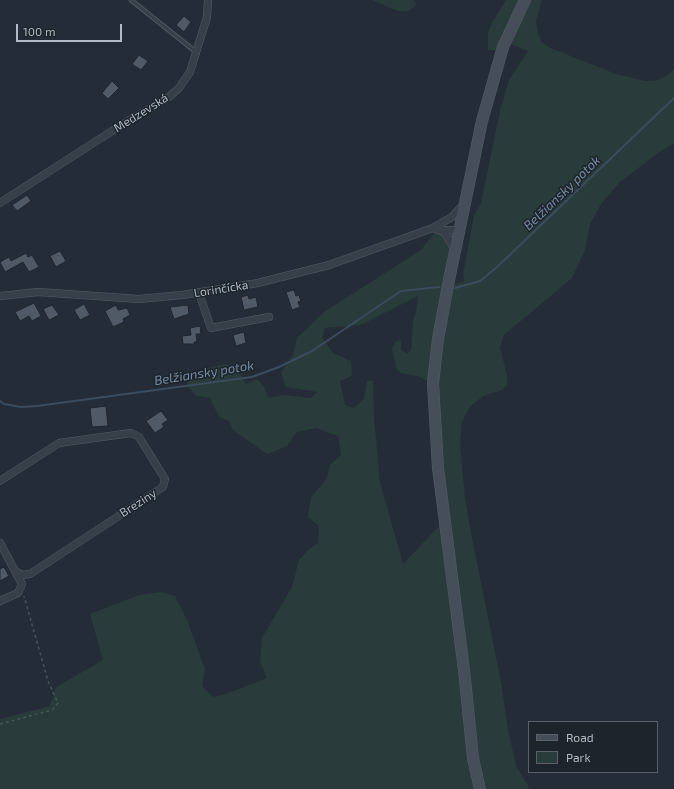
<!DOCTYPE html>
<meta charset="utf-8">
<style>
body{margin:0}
#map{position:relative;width:674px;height:789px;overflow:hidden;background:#242d37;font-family:"Exo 2",sans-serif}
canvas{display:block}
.legend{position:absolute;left:528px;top:721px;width:130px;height:52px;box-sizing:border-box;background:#1d242c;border:1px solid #596069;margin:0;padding:5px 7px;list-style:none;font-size:12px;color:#b2bac4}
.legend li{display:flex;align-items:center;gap:8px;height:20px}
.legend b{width:20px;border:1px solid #596069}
.scale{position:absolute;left:16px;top:24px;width:106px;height:18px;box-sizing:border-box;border:2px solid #b2bac4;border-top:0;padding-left:5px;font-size:12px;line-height:14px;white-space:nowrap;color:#b2bac4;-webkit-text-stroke:3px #1d242c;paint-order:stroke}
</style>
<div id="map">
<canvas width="674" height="789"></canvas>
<ul class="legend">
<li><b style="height:5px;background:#464e5a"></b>Road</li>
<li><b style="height:11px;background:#293b3a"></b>Park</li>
</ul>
<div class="scale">100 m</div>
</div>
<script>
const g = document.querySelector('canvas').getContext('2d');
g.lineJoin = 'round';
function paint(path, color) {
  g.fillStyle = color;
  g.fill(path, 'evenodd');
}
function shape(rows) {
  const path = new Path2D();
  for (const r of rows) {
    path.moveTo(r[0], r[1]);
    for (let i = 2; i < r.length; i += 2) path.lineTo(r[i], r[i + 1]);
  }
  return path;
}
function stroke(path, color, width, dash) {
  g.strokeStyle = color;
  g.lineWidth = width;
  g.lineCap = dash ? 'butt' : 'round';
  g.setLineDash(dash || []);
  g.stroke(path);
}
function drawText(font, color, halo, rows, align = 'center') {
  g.font = font + ' "Exo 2",sans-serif';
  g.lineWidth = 3;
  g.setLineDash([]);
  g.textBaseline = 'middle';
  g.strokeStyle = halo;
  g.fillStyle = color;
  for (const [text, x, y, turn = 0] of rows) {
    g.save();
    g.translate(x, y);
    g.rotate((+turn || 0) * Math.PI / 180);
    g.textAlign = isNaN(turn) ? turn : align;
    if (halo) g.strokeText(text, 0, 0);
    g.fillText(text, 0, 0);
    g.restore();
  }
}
paint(shape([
 [372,0,413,0,417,5,408,11,398,11],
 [506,0,521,0,497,50,488,50,488,32,493,21],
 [529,0,542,0,536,21,538,34,542,43,553,49,616,74,645,81,655,81,666,76,674,70,674,144,662,150,620,182,601,204,590,224,585,250,572,278,504,335,500,347,508,380,507,385,502,390,483,396,470,407,462,422,460,442,465,498,471,533,501,682,508,730,516,766,530,789,487,789,480,765,439,430,439,364,447,309,454,285,465,281,463,274,474,216,481,203,500,111,509,80,528,51,511,44],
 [434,233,441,234,449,243,451,251,430,383,418,376,400,373,396,367,392,349,395,342,401,340,401,349,407,354,411,350,413,320,416,312,418,296,361,325,325,328,322,338,333,353,351,361,352,376,340,381,345,405,354,408,364,399,367,381,373,381,374,417,380,482,403,564,442,523,478,789,0,789,0,719,50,706,56,687,103,660,90,614,139,595,161,592,175,596,187,620,205,669,202,686,213,697,226,694,267,678,260,662,262,638,292,587,299,560,308,550,318,543,319,526,308,517,311,497,327,478,330,465,341,455,338,436,316,428,297,432,287,446,267,454,233,430,229,421,219,417,210,398,196,396,187,385,190,373,224,364,236,367,246,384,257,379,264,387,268,398,284,395,311,398,317,392,286,387,281,373,293,355,297,338,324,312,421,250]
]), '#293b3a');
stroke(shape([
 [455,288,480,281,497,267,674,98],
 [0,401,4,404,21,407,37,406,252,377,279,367,312,351,401,291,439,287]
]), '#3b4c5e', 2);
const building = shape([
 [184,16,191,22,184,32,176,25,184,16],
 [139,55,148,61,141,70,132,64,139,55],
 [112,81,119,88,108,99,102,93,112,81],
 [27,195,31,201,17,211,12,205,27,195],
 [60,251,66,261,56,267,50,256,60,251],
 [26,253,28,257,32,255,39,267,29,272,23,262,5,272,0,262,9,257,11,261,26,253],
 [294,290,296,296,299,295,301,301,298,302,300,307,292,310,286,292,294,290],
 [248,295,249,299,256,297,258,307,244,310,241,297,248,295],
 [34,303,41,316,32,321,29,316,20,321,15,312,34,303],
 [84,304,90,315,80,320,74,310,84,304],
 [52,305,59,315,49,320,43,309,52,305],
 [116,305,118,310,127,308,130,315,123,319,124,322,113,327,105,311,116,305],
 [188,305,189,314,174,319,170,307,188,305],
 [200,326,201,334,196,334,197,342,194,342,194,344,183,344,182,336,191,335,190,328,200,326],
 [244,332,246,343,236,346,233,335,244,332],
 [106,406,108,426,92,427,90,408,106,406],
 [161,411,168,420,162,424,164,427,155,433,146,421,161,411],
 [4,567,9,576,0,581,0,569,4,567]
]);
paint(building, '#505966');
stroke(building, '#1f262e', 1);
const lane = shape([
 [131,0,196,52]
]);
const street = shape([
 [0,203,112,131,169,97,179,88,190,72,207,17,208,0],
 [433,228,444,232,450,241,455,251],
 [441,230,459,230],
 [199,293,211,328,269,317],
 [0,296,38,292,139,299,182,295,258,283,329,265,433,228,452,217,463,205],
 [0,481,59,443,131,433,139,437,165,479,163,487,30,574,22,575,17,572],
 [0,543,22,584,18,593,0,601]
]);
const secondary = shape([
 [480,789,473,758,464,670,438,468,433,383,438,339,448,285,482,121,503,47,525,0]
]);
stroke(lane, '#555d66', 5);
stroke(street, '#555d66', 8);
stroke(secondary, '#555d66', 12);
stroke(shape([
 [0,724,52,710,58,703,48,681,24,596]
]), '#465658', 1.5, [3, 3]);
stroke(lane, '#373f48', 3.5);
stroke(street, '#373f48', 7);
stroke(secondary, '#464e5a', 11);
drawText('12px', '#b2bac4', '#1d242c', [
 ["Medzevská",141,113,-32],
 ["Lorinčícka",221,289,-9],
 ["Breziny",138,503,-33]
]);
drawText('italic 13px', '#768ca4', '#1d242c', [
 ["Belžiansky potok",562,193,-44],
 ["Belžiansky potok",204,373,-9]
]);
</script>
